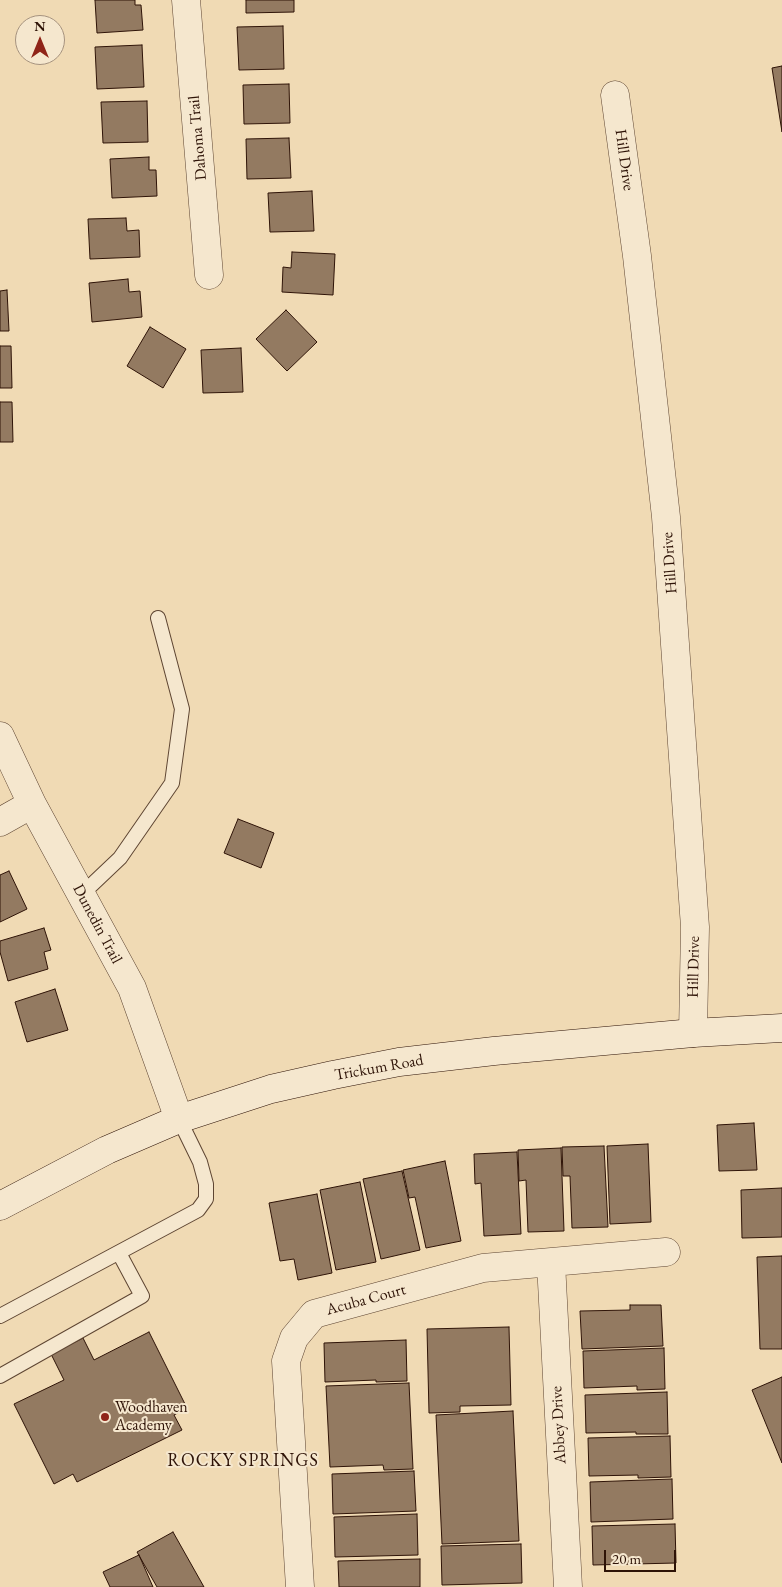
<!DOCTYPE html>
<style>
body{margin:0}
#map{position:relative;width:782px;height:1587px;overflow:hidden;background:#f0dab4;font-family:"EB Garamond",serif}
canvas{display:block}
.north{position:absolute;left:15px;top:15px;width:50px;height:50px;box-sizing:border-box;background:#f5e7ce;border:1px solid #a5927e;border-radius:50%;rotate:0deg;font-size:14px;font-weight:700;line-height:20px;text-align:center;color:#2e1307}
.north::after{content:'';display:block;margin:auto;width:18px;height:22px;background:#8f2418;clip-path:polygon(50% 0,100% 100%,50% 72%,0 100%)}
.scale{position:absolute;left:604px;top:1550px;width:72px;height:22px;box-sizing:border-box;border:2px solid #2e1307;border-top:0;padding-left:6px;font-size:15px;line-height:18px;white-space:nowrap;color:#2e1307;-webkit-text-stroke:4px #f5e7ce;paint-order:stroke}
</style>
<div id="map">
<canvas width="782" height="1587"></canvas>
<div class="north">N</div>
<div class="scale">20 m</div>
</div>
<script>
const g = document.querySelector('canvas').getContext('2d');
g.lineJoin = 'round';
function paint(path, color) {
  g.fillStyle = color;
  g.fill(path, 'evenodd');
}
function shape(rows) {
  const path = new Path2D();
  for (const r of rows) {
    path.moveTo(r[0], r[1]);
    for (let i = 2; i < r.length; i += 2) path.lineTo(r[i], r[i + 1]);
  }
  return path;
}
function stroke(path, color, width, dash) {
  g.strokeStyle = color;
  g.lineWidth = width;
  g.lineCap = dash ? 'butt' : 'round';
  g.setLineDash(dash || []);
  g.stroke(path);
}
function drawText(font, color, halo, rows, align = 'center') {
  g.font = font + ' "EB Garamond",serif';
  g.lineWidth = 4;
  g.setLineDash([]);
  g.textBaseline = 'middle';
  g.strokeStyle = halo;
  g.fillStyle = color;
  for (const [text, x, y, turn = 0] of rows) {
    g.save();
    g.translate(x, y);
    g.rotate((+turn || 0) * Math.PI / 180);
    g.textAlign = isNaN(turn) ? turn : align;
    if (halo) g.strokeText(text, 0, 0);
    g.fillText(text, 0, 0);
    g.restore();
  }
}
const building = shape([
 [95,0,135,0,135,5,141,5,143,30,97,33,95,0],
 [246,0,294,0,294,12,246,13,246,0],
 [283,26,284,69,239,70,237,27,283,26],
 [142,45,144,87,97,89,95,47,142,45],
 [782,66,782,132,772,68,782,66],
 [289,84,290,123,244,124,243,85,289,84],
 [147,101,148,142,103,143,101,102,147,101],
 [289,138,291,178,247,179,246,139,289,138],
 [149,157,149,170,156,170,157,196,112,198,110,159,149,157],
 [312,191,314,231,270,232,268,193,312,191],
 [126,218,127,231,139,230,140,257,90,259,88,219,126,218],
 [292,252,335,254,333,295,282,292,283,267,291,268,292,252],
 [128,279,129,292,140,291,142,317,92,322,89,283,128,279],
 [7,290,9,331,0,331,0,291,7,290],
 [286,310,317,342,287,371,256,339,286,310],
 [150,327,186,349,163,388,127,366,150,327],
 [0,346,11,346,12,388,0,388,0,346],
 [241,348,243,392,203,393,201,350,241,348],
 [0,402,12,402,13,442,0,442,0,402],
 [238,819,274,833,261,868,224,853,238,819],
 [9,871,27,909,0,922,0,875,9,871],
 [44,928,51,950,44,952,48,969,8,981,0,952,0,941,44,928],
 [55,989,68,1030,27,1042,15,1002,55,989],
 [754,1123,757,1170,719,1171,717,1125,754,1123],
 [648,1144,651,1222,610,1224,607,1146,648,1144],
 [604,1146,608,1227,572,1228,570,1176,563,1176,562,1147,604,1146],
 [561,1148,564,1231,528,1232,526,1180,519,1181,518,1150,561,1148],
 [517,1152,521,1234,484,1236,481,1183,475,1184,474,1154,517,1152],
 [445,1161,461,1241,426,1248,415,1197,409,1198,403,1170,445,1161],
 [402,1171,420,1250,381,1259,363,1179,402,1171],
 [360,1182,376,1262,336,1270,320,1190,360,1182],
 [782,1188,782,1237,742,1238,741,1190,782,1188],
 [317,1194,332,1273,298,1280,294,1259,280,1261,269,1203,317,1194],
 [782,1256,782,1349,760,1349,757,1257,782,1256],
 [630,1305,661,1305,663,1346,582,1349,580,1311,630,1310,630,1305],
 [509,1327,511,1405,460,1406,460,1412,429,1413,427,1329,509,1327],
 [149,1332,187,1408,174,1415,182,1430,77,1482,73,1474,54,1484,14,1404,64,1380,51,1354,83,1338,94,1360,149,1332],
 [406,1340,407,1381,376,1382,376,1380,325,1382,324,1343,406,1340],
 [664,1348,665,1389,637,1390,637,1386,584,1388,583,1351,664,1348],
 [782,1377,782,1463,752,1390,782,1377],
 [409,1383,413,1469,384,1470,383,1465,330,1467,326,1386,409,1383],
 [667,1392,668,1434,636,1434,636,1432,586,1433,585,1395,667,1392],
 [513,1411,519,1541,442,1544,436,1415,513,1411],
 [670,1436,671,1477,638,1478,638,1475,589,1476,588,1438,670,1436],
 [414,1471,416,1511,333,1514,332,1474,414,1471],
 [672,1479,673,1519,591,1522,590,1482,672,1479],
 [417,1514,418,1555,335,1557,334,1517,417,1514],
 [675,1524,676,1563,593,1565,592,1526,675,1524],
 [173,1532,204,1587,157,1587,137,1552,173,1532],
 [521,1544,522,1583,442,1585,441,1546,521,1544],
 [139,1555,153,1587,110,1587,103,1572,139,1555],
 [420,1559,420,1587,339,1587,338,1561,420,1559]
]);
paint(building, '#937a61');
stroke(building, '#2e1307', 1);
const lane = shape([
 [81,895,120,858,172,783,182,709,158,618],
 [0,1316,198,1210,206,1199,206,1184,200,1162,179,1119],
 [0,1376,142,1296,119,1253]
]);
const street = shape([
 [186,0,209,275],
 [615,95,637,256,666,517,695,927,693,1033],
 [0,736,32,804,132,988,179,1119],
 [0,822,32,804],
 [551,1263,568,1587],
 [300,1587,286,1361,294,1338,314,1314,483,1268,666,1252]
]);
const secondary = shape([
 [0,1206,107,1150,179,1119,271,1089,333,1075,399,1062,494,1051,693,1033,782,1028]
]);
stroke(lane, '#5e4532', 16);
stroke(street, '#5e4532', 29);
stroke(secondary, '#2e1307', 29);
stroke(lane, '#f5e7ce', 14);
stroke(street, '#f5e7ce', 28);
stroke(secondary, '#f5e7ce', 28);
for (const [x, y, r, color] of [
 [105,1417,5,"#8f2418"]
]) {
  const dot = new Path2D();
  dot.arc(x, y, r, 0, 2 * Math.PI);
  g.fillStyle = color;
  g.fill(dot);
  stroke(dot, '#f5e7ce', 2);
}
drawText('16px', '#2e1307', '#f5e7ce', [
 ["Dahoma Trail",198,138,-95],
 ["Hill Drive",624,160,82],
 ["Hill Drive",670,563,-94],
 ["Dunedin Trail",97,924,62],
 ["Hill Drive",694,967,-89],
 ["Trickum Road",379,1068,-10],
 ["Acuba Court",366,1300,-15],
 ["Abbey Drive",559,1425,-93]
]);
drawText('16px', '#2e1307', '#f5e7ce', [
 ["Woodhaven",115,1408],
 ["Academy",115,1426]
], 'left');
g.letterSpacing = '1px';
drawText('18px', '#2e1307', '#f5e7ce', [
 ["ROCKY SPRINGS",243,1461]
]);
g.letterSpacing = '0px';
</script>
